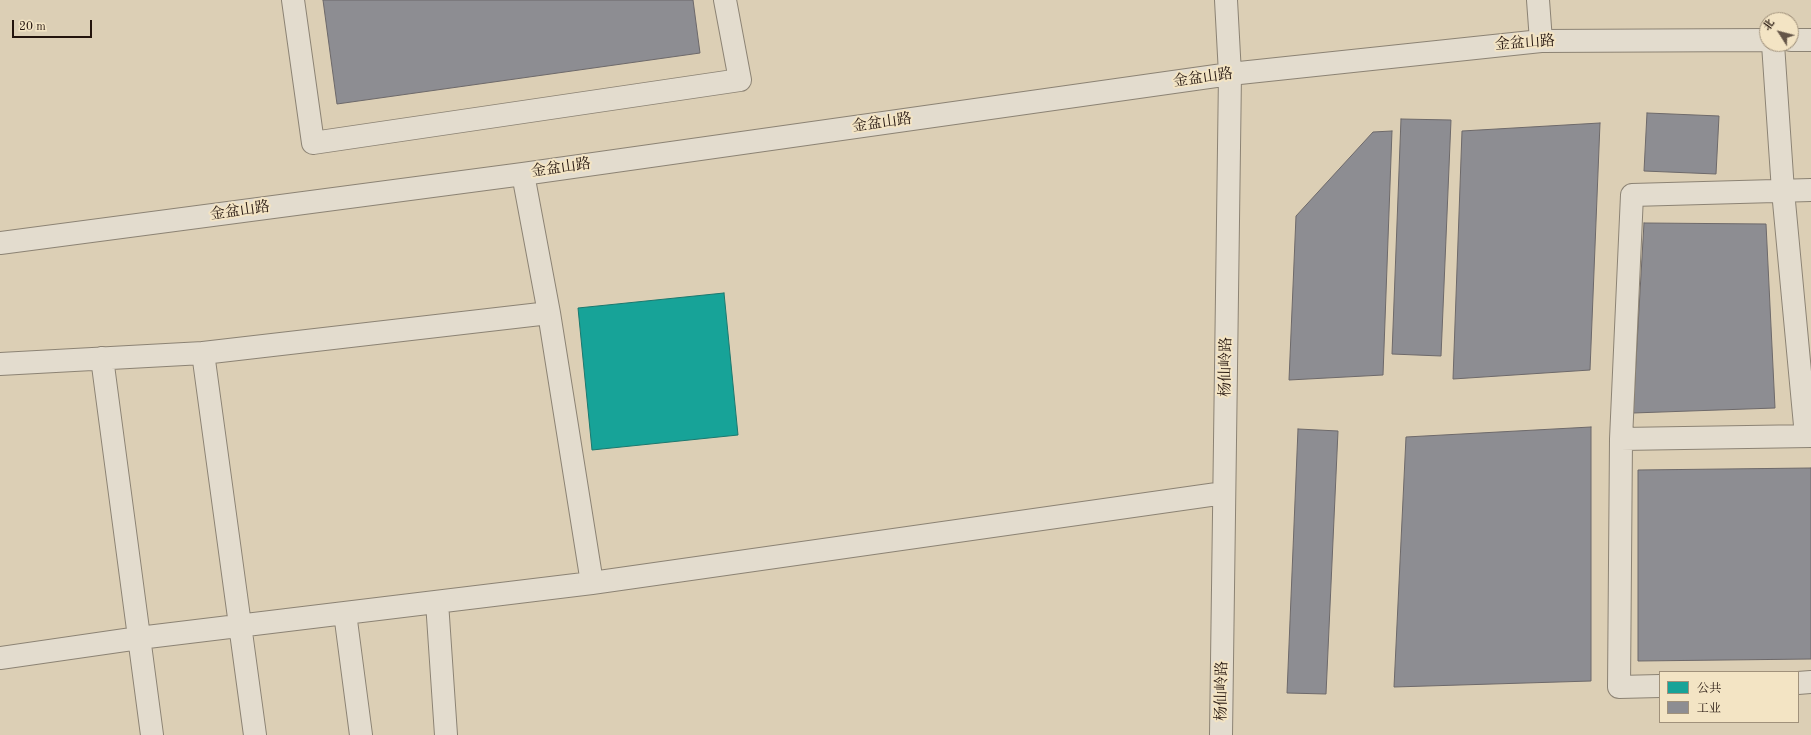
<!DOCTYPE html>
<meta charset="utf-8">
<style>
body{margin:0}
#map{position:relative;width:1811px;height:735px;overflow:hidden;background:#dccfb5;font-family:"Old Standard TT","Noto Serif SC",serif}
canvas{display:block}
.legend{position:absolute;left:1659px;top:671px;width:140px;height:52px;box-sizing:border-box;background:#f3e4c4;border:1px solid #a0917b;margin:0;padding:5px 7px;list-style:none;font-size:12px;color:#23140d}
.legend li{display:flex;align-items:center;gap:8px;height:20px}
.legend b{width:20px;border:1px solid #a0917b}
.north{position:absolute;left:1759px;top:12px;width:40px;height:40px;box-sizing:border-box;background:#f3e4c4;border:1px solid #a0917b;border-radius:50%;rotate:306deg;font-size:11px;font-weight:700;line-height:16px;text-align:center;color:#23140d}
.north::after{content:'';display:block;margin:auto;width:14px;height:18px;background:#645548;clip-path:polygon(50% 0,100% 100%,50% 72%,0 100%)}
.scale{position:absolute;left:12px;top:20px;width:80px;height:18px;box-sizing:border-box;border:2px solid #23140d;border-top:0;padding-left:5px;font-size:12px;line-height:14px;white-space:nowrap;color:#23140d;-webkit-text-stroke:3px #f3e4c4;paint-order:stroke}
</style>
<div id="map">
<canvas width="1811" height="735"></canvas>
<ul class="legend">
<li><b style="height:11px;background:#17a398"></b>公共</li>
<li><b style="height:11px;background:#8d8d92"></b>工业</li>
</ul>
<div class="north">北</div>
<div class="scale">20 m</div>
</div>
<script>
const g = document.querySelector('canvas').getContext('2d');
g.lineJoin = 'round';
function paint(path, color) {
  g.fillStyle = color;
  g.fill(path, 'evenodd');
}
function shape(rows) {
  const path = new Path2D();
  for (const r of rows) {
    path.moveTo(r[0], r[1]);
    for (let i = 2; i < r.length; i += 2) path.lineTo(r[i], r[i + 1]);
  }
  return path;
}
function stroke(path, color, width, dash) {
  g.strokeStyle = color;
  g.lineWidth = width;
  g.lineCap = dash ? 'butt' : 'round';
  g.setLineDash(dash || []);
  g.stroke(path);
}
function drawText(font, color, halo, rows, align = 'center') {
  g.font = font + ' "Old Standard TT","Noto Serif SC",serif';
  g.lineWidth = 4;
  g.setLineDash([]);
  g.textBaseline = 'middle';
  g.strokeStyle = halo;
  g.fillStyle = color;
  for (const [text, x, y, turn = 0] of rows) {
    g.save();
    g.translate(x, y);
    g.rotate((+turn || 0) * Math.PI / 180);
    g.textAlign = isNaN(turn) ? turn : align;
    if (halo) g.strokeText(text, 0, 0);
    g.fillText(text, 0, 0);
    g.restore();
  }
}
const public = shape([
 [724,293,738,435,592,450,578,308,724,293]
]);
paint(public, '#17a398');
stroke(public, '#1b786e', 1);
const industry = shape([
 [323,0,693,0,700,53,337,104,323,0],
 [1647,113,1719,116,1716,174,1644,171,1647,113],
 [1401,119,1451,120,1441,356,1392,354,1401,119],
 [1600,123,1590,370,1453,379,1462,131,1600,123],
 [1392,131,1383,375,1289,380,1296,216,1373,132,1392,131],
 [1644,223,1766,224,1775,408,1633,413,1644,223],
 [1591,427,1591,681,1394,687,1406,437,1591,427],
 [1298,429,1338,431,1326,694,1287,693,1298,429],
 [1811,468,1811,659,1638,661,1638,470,1811,468]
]);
paint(industry, '#8d8d92');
stroke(industry, '#6d696a', 1);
const minor = shape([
 [293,0,313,143,740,80,725,0],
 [1538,0,1541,41],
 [1791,40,1811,40],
 [1773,44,1783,191,1806,436],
 [523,174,549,313,592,583],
 [0,243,523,174,1230,74,1541,41,1767,40],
 [203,353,255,735],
 [102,358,152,735],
 [0,364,203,353,549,313],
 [1621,439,1811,436],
 [437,602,446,735],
 [345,613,361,735],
 [0,658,139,638,592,583,1224,493],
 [1798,683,1811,682],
 [1660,686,1619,687,1621,439,1632,195,1811,190],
 [1221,735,1230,74,1226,0]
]);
stroke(minor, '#8c8374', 24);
stroke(minor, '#e3dcce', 22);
drawText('15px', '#23140d', '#f3e4c4', [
 ["金盆山路",1525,43,-4],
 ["金盆山路",1203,78,-8],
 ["金盆山路",882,123,-8],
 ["金盆山路",561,168,-8],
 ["金盆山路",240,211,-8],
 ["杨仙岭路",1226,367,-89],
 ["杨仙岭路",1222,691,-89]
]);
</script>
